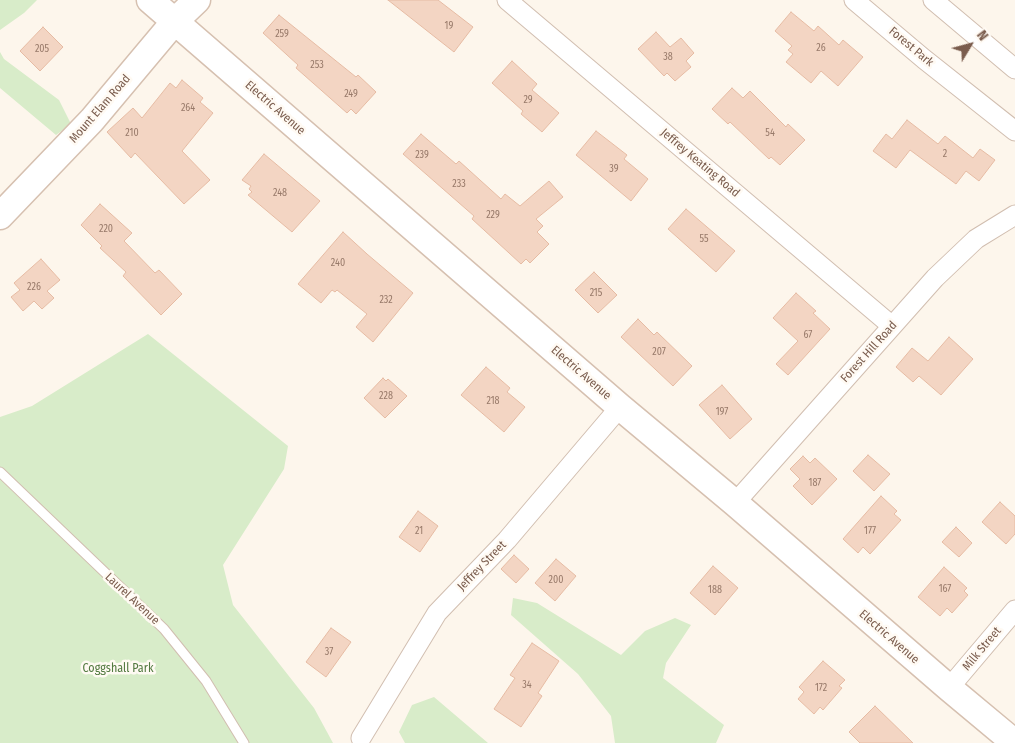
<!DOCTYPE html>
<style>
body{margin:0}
#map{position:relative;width:1015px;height:743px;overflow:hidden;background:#fdf6ec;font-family:"Fira Sans Condensed",sans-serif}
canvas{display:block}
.north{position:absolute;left:945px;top:20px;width:50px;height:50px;-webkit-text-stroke:4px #fffaf3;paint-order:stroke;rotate:53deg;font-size:14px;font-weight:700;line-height:20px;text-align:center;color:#7a5c4d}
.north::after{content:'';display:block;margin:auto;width:18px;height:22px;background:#7a5c4d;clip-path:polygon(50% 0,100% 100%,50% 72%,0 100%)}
</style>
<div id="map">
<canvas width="1015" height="743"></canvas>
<div class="north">N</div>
</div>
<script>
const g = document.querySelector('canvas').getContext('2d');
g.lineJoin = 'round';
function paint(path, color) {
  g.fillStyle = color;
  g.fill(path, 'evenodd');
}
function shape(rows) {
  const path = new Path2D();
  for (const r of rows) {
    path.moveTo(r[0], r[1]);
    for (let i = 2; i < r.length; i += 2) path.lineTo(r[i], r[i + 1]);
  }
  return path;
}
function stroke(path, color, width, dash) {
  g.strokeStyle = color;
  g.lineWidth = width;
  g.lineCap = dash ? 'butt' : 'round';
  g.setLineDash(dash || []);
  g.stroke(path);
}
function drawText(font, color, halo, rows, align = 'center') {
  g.font = font + ' "Fira Sans Condensed",sans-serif';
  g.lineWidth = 5;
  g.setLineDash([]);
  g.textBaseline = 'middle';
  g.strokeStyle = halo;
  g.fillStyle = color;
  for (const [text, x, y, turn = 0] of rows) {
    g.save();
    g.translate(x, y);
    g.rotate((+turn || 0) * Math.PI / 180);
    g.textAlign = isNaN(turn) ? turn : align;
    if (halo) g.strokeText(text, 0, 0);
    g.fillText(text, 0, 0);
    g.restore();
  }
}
paint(shape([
 [0,0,37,0,24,13,0,30],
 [0,52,4,59,59,100,71,124,56,135,0,88],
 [148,334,288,446,284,469,223,565,233,605,314,708,333,743,0,743,0,417,32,406],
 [513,598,537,603,621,655,645,631,675,618,691,625,666,663,663,678,724,725,716,743,615,743,611,716,578,674,511,615],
 [434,697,488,743,405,743,399,732,412,705]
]), '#d8ecc9');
const building = shape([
 [388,0,438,0,473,27,454,52,388,0],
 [791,12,814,31,818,26,839,45,843,40,863,57,838,86,821,71,811,83,786,62,793,54,788,50,792,46,775,31,791,12],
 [279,15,356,77,358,75,376,92,356,114,351,109,347,113,296,68,298,65,263,33,279,15],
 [43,27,63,47,40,71,20,51,43,27],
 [656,32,670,47,681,38,694,53,686,61,691,67,675,81,667,73,664,76,638,49,656,32],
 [512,61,537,84,532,90,559,113,542,132,521,114,523,111,492,83,512,61],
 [182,80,203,98,200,102,213,113,182,151,210,180,184,204,135,153,131,158,107,132,133,108,142,118,170,83,176,88,182,80],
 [732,88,743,98,750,91,786,127,788,124,805,140,780,165,771,157,769,159,730,122,728,124,712,109,732,88],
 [907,120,938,144,945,136,973,158,980,149,995,160,979,181,966,171,956,184,910,150,896,168,873,151,886,134,892,139,907,120],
 [596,131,627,155,624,159,648,179,631,201,576,155,596,131],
 [421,134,456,164,459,161,501,199,505,194,520,206,549,181,563,197,536,219,543,226,537,232,549,244,530,263,526,259,521,264,472,219,474,216,403,154,421,134],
 [264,154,320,201,292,232,248,195,252,192,249,189,251,186,242,180,264,154],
 [100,204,132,233,124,241,155,273,159,270,182,294,161,315,123,276,126,272,100,248,102,246,81,225,100,204],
 [686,209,735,251,716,272,668,229,686,209],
 [343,232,367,254,413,293,373,342,356,327,367,314,337,290,335,292,332,290,321,303,298,284,343,232],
 [41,259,60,280,47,291,54,298,42,309,34,301,23,311,11,297,20,290,14,283,41,259],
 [594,272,617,295,598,313,575,290,594,272],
 [796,293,816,311,813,313,830,329,788,375,776,364,798,341,773,318,796,293],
 [638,319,654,335,657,332,692,366,673,386,621,337,638,319],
 [949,337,973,359,941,395,919,376,913,382,896,367,912,348,928,361,949,337],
 [486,367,510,388,507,392,525,407,504,432,461,395,486,367],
 [383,378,386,381,388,379,407,396,385,418,364,398,383,378],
 [722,385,752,419,730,439,699,405,722,385],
 [868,455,890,474,874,491,853,471,868,455],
 [803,456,810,463,815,458,837,479,812,505,793,486,800,479,790,469,803,456],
 [881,496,897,511,894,514,901,520,870,554,863,547,858,553,843,539,881,496],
 [1000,502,1015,516,1015,534,1006,544,982,522,1000,502],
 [418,511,438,526,420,552,399,537,418,511],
 [956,527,972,543,959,557,942,542,956,527],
 [514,555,529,569,516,583,501,569,514,555],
 [556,559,576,576,555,601,535,583,556,559],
 [713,566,738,588,715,615,690,593,713,566],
 [944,567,967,588,964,591,968,595,952,613,947,608,940,616,918,597,944,567],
 [331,628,351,642,326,677,306,662,331,628],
 [532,643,559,661,538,693,542,696,521,727,494,709,515,678,510,675,532,643],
 [823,661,845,680,839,686,842,688,823,710,820,707,814,714,798,699,804,692,799,687,823,661],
 [875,706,913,743,860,743,849,732,875,706]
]);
paint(building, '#f3d5c3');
stroke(building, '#e6bba3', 1);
const lane = shape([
 [0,472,164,629,206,681,244,743]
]);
const street = shape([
 [507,0,892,326],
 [854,0,924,59,1015,131],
 [933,0,1015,69],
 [735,503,935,278,976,239,1015,215],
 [949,688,1015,610],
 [361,738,437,613,507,540,620,407]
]);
const secondary = shape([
 [150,0,620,407,735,503,949,688,1015,743],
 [0,216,92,120,175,21,197,0]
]);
stroke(lane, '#d1beb0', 11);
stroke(street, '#d1beb0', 21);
stroke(secondary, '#d6c0b0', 29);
stroke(lane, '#fff', 9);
stroke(street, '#fff', 19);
stroke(secondary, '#fff', 26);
drawText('10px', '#987a6a', null, [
 ["19",449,26],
 ["259",282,34],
 ["26",821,48],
 ["205",42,49],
 ["38",668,57],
 ["253",317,65],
 ["249",351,94],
 ["29",528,100],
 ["264",188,108],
 ["210",132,133],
 ["54",770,133],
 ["2",945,154],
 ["239",422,155],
 ["39",614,169],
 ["233",459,184],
 ["248",280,193],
 ["229",493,215],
 ["220",106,229],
 ["55",704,239],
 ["240",338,263],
 ["226",34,287],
 ["215",596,293],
 ["232",386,300],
 ["67",808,335],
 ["207",659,352],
 ["228",386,396],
 ["218",493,401],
 ["197",722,412],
 ["187",815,483],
 ["21",419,531],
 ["177",870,531],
 ["200",556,580],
 ["167",945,589],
 ["188",715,590],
 ["37",329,652],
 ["34",527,685],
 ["172",821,688]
]);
drawText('12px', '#7a5c4d', '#fffaf3', [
 ["Forest Park",911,47,40],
 ["Electric Avenue",275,108,41],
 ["Mount Elam Road",100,109,-49],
 ["Jeffrey Keating Road",700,163,40],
 ["Forest Hill Road",869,352,-48],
 ["Electric Avenue",581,373,41],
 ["Jeffrey Street",482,566,-46],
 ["Laurel Avenue",132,599,43],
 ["Electric Avenue",889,637,41],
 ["Milk Street",982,649,-50]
]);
drawText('12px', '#537a41', '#fffaf3', [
 ["Coggshall Park",118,669]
]);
</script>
